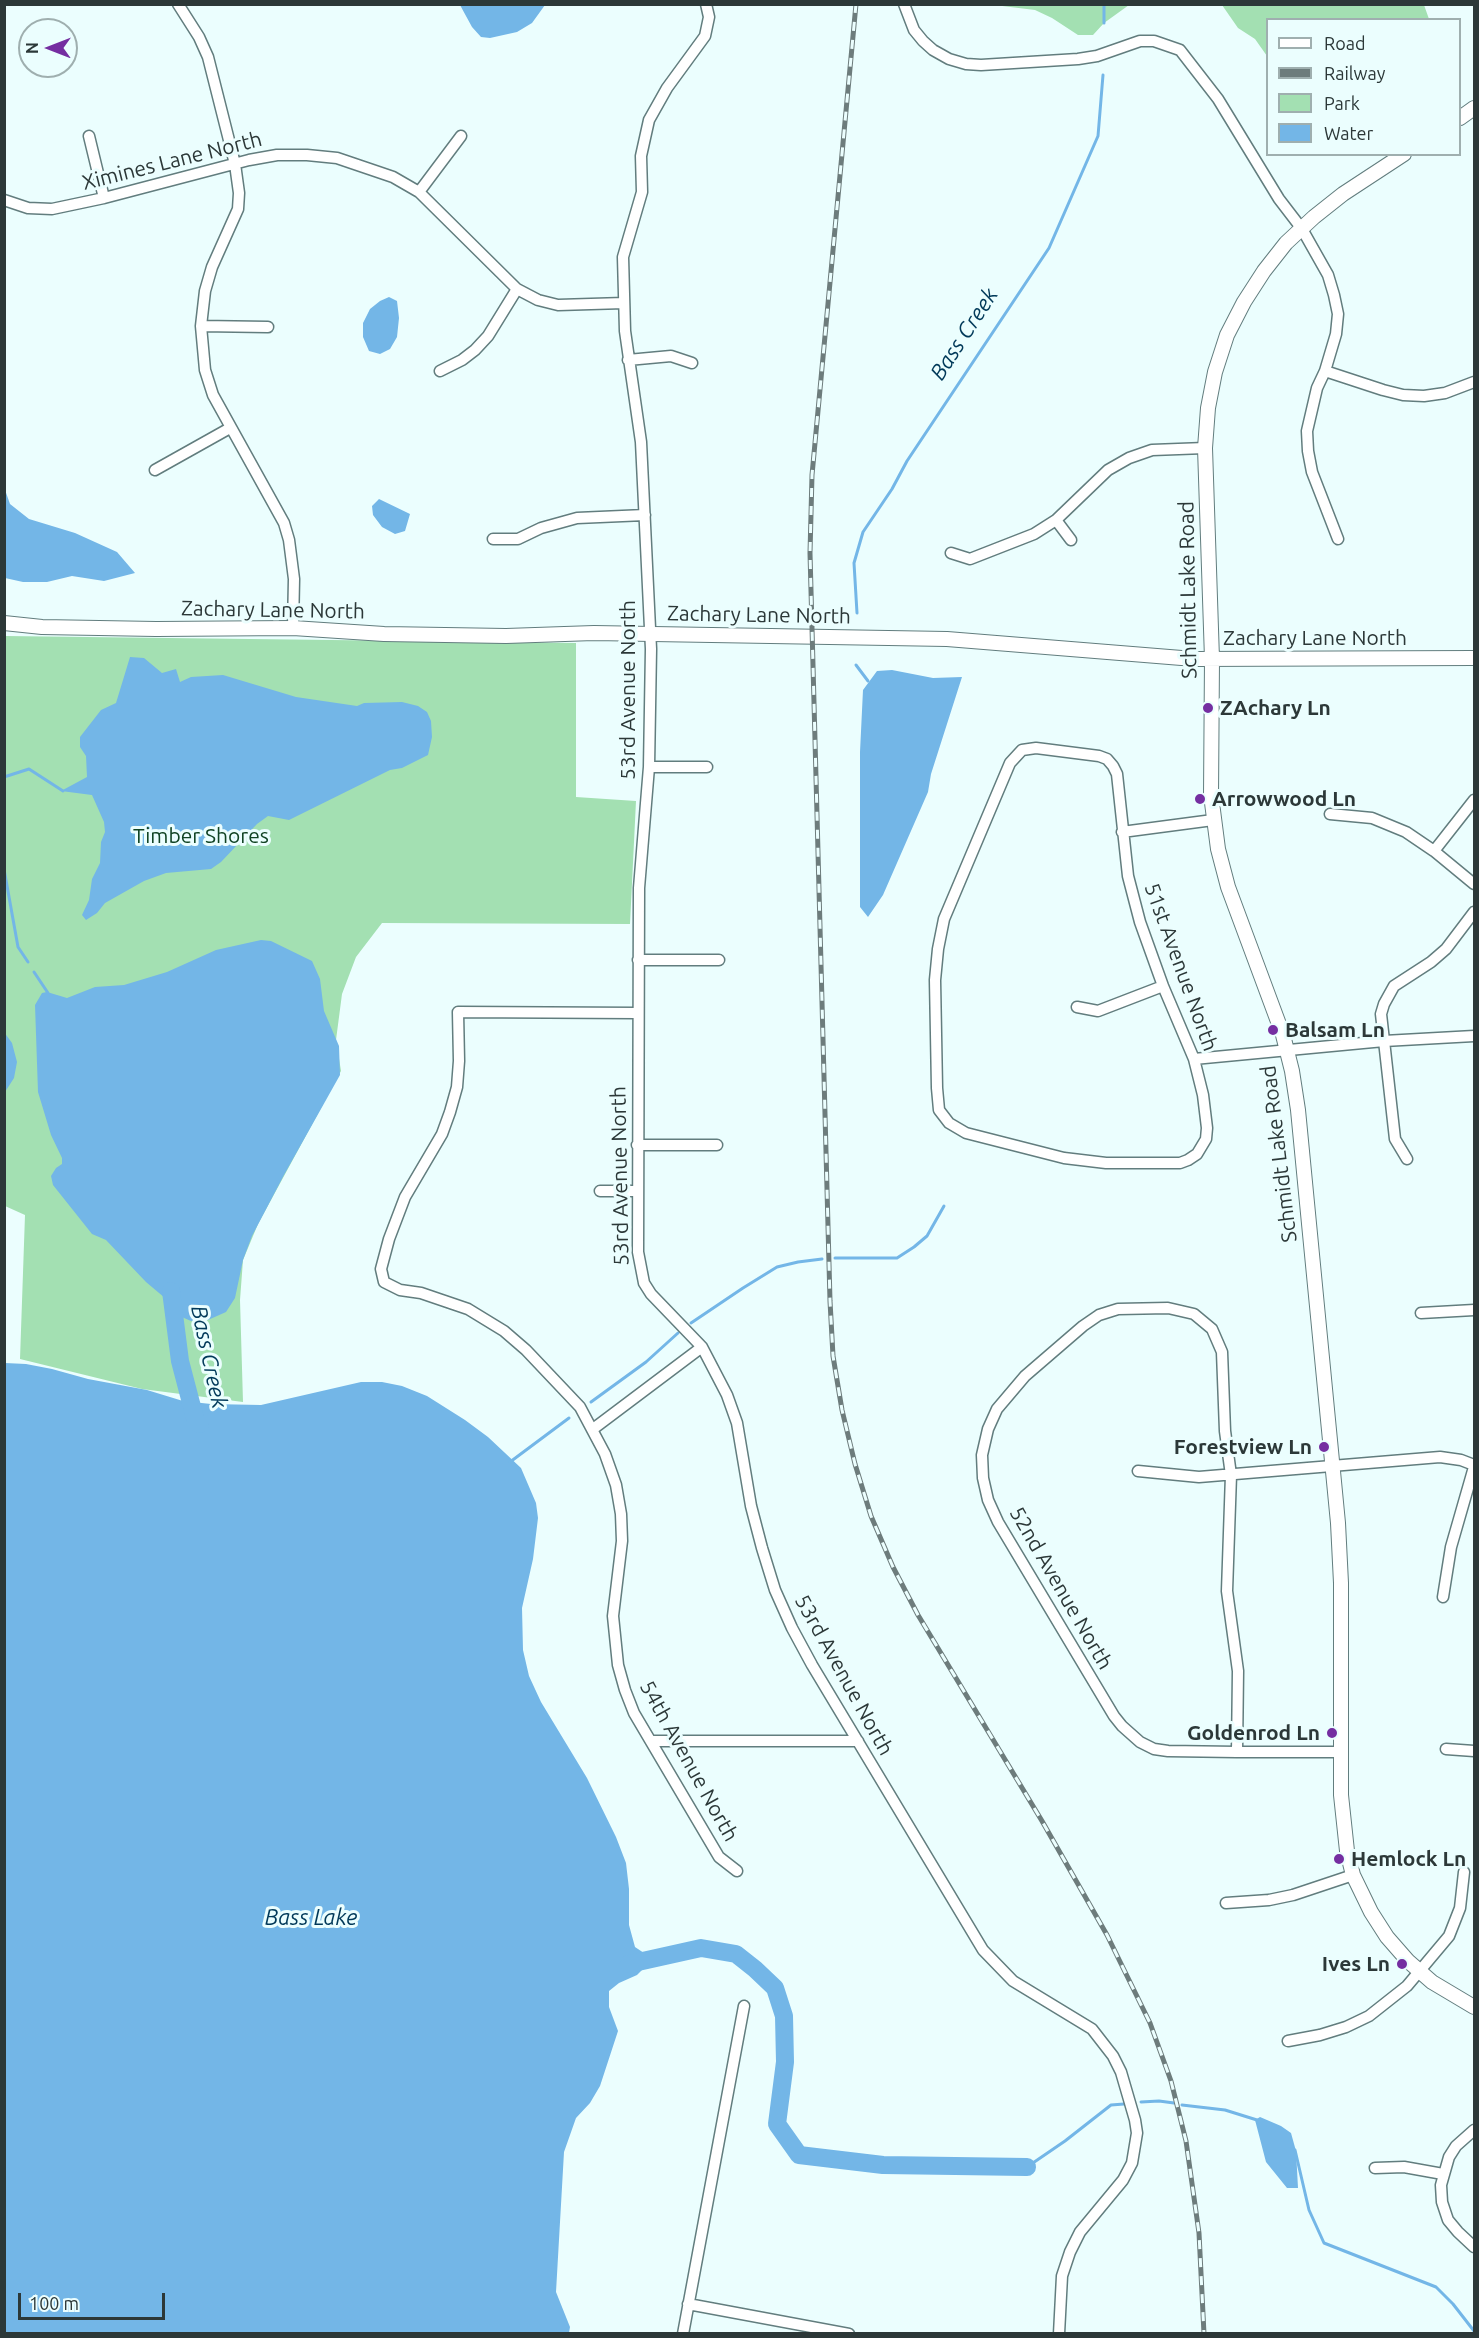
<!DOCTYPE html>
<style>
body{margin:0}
#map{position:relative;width:1479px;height:2338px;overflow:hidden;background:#ebfefe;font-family:Ubuntu,sans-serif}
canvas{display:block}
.frame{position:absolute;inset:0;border:6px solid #2c3838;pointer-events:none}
.legend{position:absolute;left:1266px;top:18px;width:195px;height:138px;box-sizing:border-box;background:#ebfefe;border:2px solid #9fafaf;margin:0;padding:8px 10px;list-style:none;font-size:18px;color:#2c3838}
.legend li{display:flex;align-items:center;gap:12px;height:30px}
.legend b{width:30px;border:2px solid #9fafaf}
.north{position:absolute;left:18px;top:18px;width:60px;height:60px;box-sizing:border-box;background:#ebfefe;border:2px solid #9fafaf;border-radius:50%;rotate:270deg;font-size:16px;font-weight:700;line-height:24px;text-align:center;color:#2c3838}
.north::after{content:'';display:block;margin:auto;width:21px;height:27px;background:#752ea1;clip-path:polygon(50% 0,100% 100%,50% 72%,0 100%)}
.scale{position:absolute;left:18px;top:2293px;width:147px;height:27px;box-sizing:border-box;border:3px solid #2c3838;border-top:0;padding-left:8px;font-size:18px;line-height:21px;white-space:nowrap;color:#2c3838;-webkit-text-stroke:4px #ebfefe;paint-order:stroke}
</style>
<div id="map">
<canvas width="1479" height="2338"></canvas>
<div class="frame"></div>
<ul class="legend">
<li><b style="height:8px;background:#fff"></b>Road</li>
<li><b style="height:8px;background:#6d7c7c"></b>Railway</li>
<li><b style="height:16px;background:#a3e0b2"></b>Park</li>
<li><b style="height:16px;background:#73b6e7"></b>Water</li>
</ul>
<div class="north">N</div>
<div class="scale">100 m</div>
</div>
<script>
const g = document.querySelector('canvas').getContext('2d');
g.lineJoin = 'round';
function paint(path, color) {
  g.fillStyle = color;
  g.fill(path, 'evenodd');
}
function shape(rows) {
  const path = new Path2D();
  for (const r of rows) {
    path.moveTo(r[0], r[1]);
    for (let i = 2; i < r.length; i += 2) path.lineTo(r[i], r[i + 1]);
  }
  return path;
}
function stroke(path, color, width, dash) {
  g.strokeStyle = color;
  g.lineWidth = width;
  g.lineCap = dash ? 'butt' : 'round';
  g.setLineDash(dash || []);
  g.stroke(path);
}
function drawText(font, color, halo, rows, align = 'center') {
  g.font = font + ' Ubuntu,sans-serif';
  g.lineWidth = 6;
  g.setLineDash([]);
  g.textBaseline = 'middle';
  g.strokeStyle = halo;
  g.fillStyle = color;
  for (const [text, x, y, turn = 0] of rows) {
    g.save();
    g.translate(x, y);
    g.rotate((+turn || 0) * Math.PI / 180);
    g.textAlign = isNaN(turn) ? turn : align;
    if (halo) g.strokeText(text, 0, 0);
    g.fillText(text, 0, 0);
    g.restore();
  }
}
paint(shape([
 [994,5,1129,4,1129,5,1104,23,1093,35,1078,35,1052,18,1035,10],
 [1222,5,1424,5,1429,19,1268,20,1267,56,1255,39,1238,28],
 [5,636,576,643,576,797,636,801,630,924,382,923,356,957,342,994,336,1040,341,1071,258,1224,243,1260,240,1300,243,1402,142,1389,20,1359,25,1215,5,1206]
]), '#a3e0b2');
paint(shape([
 [460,5,460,4,545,5,532,23,517,32,490,38,481,37,472,27],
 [389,297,397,301,399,318,397,337,390,349,380,354,369,351,363,337,363,323,370,309,380,301],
 [4,487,10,504,29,519,75,533,117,552,135,573,104,581,72,576,47,582,23,582,5,578],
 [379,499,410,514,405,531,395,534,382,527,373,515,372,506],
 [130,657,144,658,162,673,176,669,180,682,191,677,223,675,296,697,357,706,364,703,402,702,418,706,427,712,431,721,432,737,428,755,402,768,390,770,289,820,268,816,257,824,221,862,211,869,166,873,144,881,105,903,97,913,86,920,82,915,89,900,92,879,100,863,101,842,105,832,104,822,92,795,61,791,87,777,86,756,80,747,80,737,101,710,116,703],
 [892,670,933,678,962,677,931,774,928,792,883,895,868,917,860,907,860,752,863,690,877,671],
 [261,940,271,941,312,961,320,979,324,1011,339,1046,340,1075,284,1175,252,1236,243,1260,235,1298,226,1312,208,1320,191,1321,168,1311,165,1298,146,1282,106,1240,92,1234,53,1185,51,1176,56,1168,62,1164,62,1158,51,1135,38,1092,35,1005,42,993,47,992,67,998,95,987,124,985,167,972,216,950],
 [4,1032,12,1043,17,1062,14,1078,5,1092],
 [5,1363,26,1364,52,1369,88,1379,147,1390,183,1401,211,1404,261,1405,361,1382,382,1382,402,1386,427,1396,465,1420,488,1437,521,1468,536,1503,538,1518,533,1559,522,1608,523,1650,529,1676,541,1702,587,1778,616,1837,626,1863,629,1889,629,1925,635,1947,653,1959,637,1975,619,1983,609,1991,609,2007,618,2031,600,2086,590,2103,576,2118,564,2152,556,2292,570,2327,569,2333,5,2333],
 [1260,2117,1281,2126,1291,2133,1296,2151,1298,2188,1287,2188,1266,2162,1255,2120]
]), '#73b6e7');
stroke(shape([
 [1104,4,1104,23],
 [857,613,854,563,863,532,892,489,907,461,1049,248,1098,136,1103,75],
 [856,665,868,681],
 [4,777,29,769,63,791],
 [4,869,18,947,28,962],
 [34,972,48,993],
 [835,1258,897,1258,914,1247,927,1236,944,1206],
 [691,1323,743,1288,777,1267,798,1262,822,1259],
 [591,1402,646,1362,678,1333],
 [510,1462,569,1418],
 [1141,2102,1159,2101,1174,2103],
 [1182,2105,1225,2110,1257,2120],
 [1295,2150,1309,2210,1324,2243,1436,2287,1453,2304,1474,2331],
 [1027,2167,1065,2141,1111,2105,1124,2104]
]), '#73b6e7', 3);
stroke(shape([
 [171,1291,180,1361,196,1422,200,1424],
 [629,1964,701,1948,736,1954,755,1969,775,1988,784,2016,785,2062,777,2124,799,2155,883,2165,1027,2167]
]), '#73b6e7', 18);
const minor = shape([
 [178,4,199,37,208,57,235,164,239,193,238,209,212,267,205,291,201,326,205,370,213,395,284,523,289,540,294,579,293,628],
 [706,4,709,17,705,36,667,88,649,120,641,156,642,192,623,257,625,331,641,442,651,649,649,767,639,888,638,1252,644,1283,651,1294,702,1347,727,1395,737,1423,751,1506,762,1548,775,1590,792,1628,812,1665,983,1950,1013,1981,1092,2029,1113,2056,1121,2072,1135,2120,1137,2133,1132,2163,1123,2180,1080,2232,1070,2252,1062,2276,1059,2334],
 [904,4,914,30,923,41,933,50,949,59,966,64,981,65,1078,59,1097,56,1140,41,1154,41,1180,50,1218,99,1279,199,1302,229,1328,275,1334,295,1338,314,1336,334,1325,371,1317,388,1307,431,1308,451,1312,472,1338,539],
 [89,136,104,198],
 [419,192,461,136],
 [4,200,28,208,52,209,104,198,249,160,277,155,307,155,337,158,393,177,419,192,517,289,538,300,558,305,624,303],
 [201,326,268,327],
 [628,360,671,356,692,363],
 [440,371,462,360,475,350,488,336,517,289],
 [1325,371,1383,390,1403,395,1424,396,1445,393,1474,382],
 [155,470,230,428],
 [1056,520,1071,540],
 [493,539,518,539,541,528,577,518,645,515],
 [951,553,970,559,1034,534,1056,520,1108,470,1129,458,1152,450,1205,448],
 [1036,748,1099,756,1107,759,1113,766,1117,774,1128,876,1140,922,1163,986,1194,1059,1203,1095,1207,1128,1206,1139,1197,1154,1188,1160,1180,1163,1106,1163,1064,1158,966,1133,949,1123,939,1110,937,1088,935,980,938,949,944,919,1010,763,1022,750,1036,748],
 [649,767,707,767],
 [1330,814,1372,818,1406,832,1434,851,1474,884],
 [1122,832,1213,820],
 [1434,851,1474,800],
 [638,960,719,960],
 [1077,1007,1098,1011,1163,986],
 [637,1013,458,1012,459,1061,457,1087,450,1112,442,1134,405,1197,389,1239,381,1269,384,1282,400,1290,421,1293,468,1309,504,1331,526,1350,580,1407,605,1454,616,1485,621,1514,622,1541,613,1616,618,1665,625,1690,634,1713,719,1857,737,1871],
 [1194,1059,1384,1041,1474,1036],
 [637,1145,717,1145],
 [1407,1159,1395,1139,1381,1014,1384,1004,1394,986,1431,962,1446,949,1474,912],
 [600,1191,637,1191],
 [1421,1313,1474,1310],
 [593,1429,702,1347],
 [1138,1471,1199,1477,1440,1457,1461,1460,1474,1465],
 [1443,1597,1451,1547,1474,1467],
 [651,1741,858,1741],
 [1446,1749,1474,1751],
 [1237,1752,1238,1671,1227,1591,1231,1475,1225,1431,1222,1352,1212,1329,1194,1314,1168,1308,1118,1309,1099,1315,1083,1326,1025,1376,997,1409,988,1429,982,1455,983,1478,988,1500,998,1522,1114,1716,1122,1726,1140,1742,1154,1749,1168,1751,1237,1752,1341,1752],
 [1226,1903,1269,1900,1293,1895,1353,1875],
 [1288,2041,1320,2035,1346,2027,1369,2016,1407,1986,1449,1936,1460,1908,1464,1872],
 [1474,2130,1456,2146,1449,2157,1441,2185,1442,2202,1448,2220,1458,2232,1474,2247],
 [1375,2168,1404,2167,1443,2174],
 [688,2304,849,2334],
 [683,2334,744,2006]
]);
const tertiary = shape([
 [1460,118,1474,108],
 [1404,154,1343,194,1314,217,1286,243,1264,271,1244,302,1227,335,1215,372,1208,408,1205,448,1212,659,1211,795,1218,849,1228,887,1283,1035,1292,1071,1298,1110,1338,1523,1341,1583,1341,1795,1347,1851,1353,1875,1371,1912,1387,1937,1408,1961,1432,1982,1474,2007],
 [4,623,42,627,156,629,293,628,384,634,506,636,594,633,947,639,1194,659,1474,658]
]);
stroke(minor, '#627d7e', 13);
stroke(tertiary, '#627d7e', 16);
stroke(minor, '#fff', 10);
stroke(tertiary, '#fff', 14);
const rail = shape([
 [856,4,812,475,810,553,830,1301,833,1356,842,1410,855,1464,871,1516,893,1567,918,1615,1042,1821,1107,1935,1150,2023,1171,2081,1186,2141,1199,2233,1204,2334]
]);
stroke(rail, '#6d7c7c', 5);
stroke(rail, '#ebfefe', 3, [9]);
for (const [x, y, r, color] of [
 [1208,708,6,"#752ea1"],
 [1200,799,6,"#752ea1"],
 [1273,1030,6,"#752ea1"],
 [1324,1447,6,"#752ea1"],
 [1332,1733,6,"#752ea1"],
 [1339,1859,6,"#752ea1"],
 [1402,1964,6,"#752ea1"]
]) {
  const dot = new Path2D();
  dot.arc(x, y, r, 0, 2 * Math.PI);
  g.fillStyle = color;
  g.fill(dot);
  stroke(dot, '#ebfefe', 2);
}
drawText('21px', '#2c3838', '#ebfefe', [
 ["Ximines Lane North",172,161,-14],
 ["Schmidt Lake Road",1188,590,-91],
 ["Zachary Lane North",273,610,1],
 ["Zachary Lane North",759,615,1],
 ["Zachary Lane North",1315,638],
 ["53rd Avenue North",628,690,-90],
 ["51st Avenue North",1181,967,70],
 ["Schmidt Lake Road",1279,1154,-97],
 ["53rd Avenue North",620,1176,-91],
 ["52nd Avenue North",1061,1588,60],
 ["53rd Avenue North",844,1675,61],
 ["54th Avenue North",689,1761,61]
]);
drawText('bold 21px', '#2c3838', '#ebfefe', [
 ["ZAchary Ln",1220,708],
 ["Arrowwood Ln",1212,799],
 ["Balsam Ln",1285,1030],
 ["Forestview Ln",1312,1447,"right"],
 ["Goldenrod Ln",1320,1733,"right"],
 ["Hemlock Ln",1351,1859],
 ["Ives Ln",1390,1964,"right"]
], 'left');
drawText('21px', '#104323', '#ebfefe', [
 ["Timber Shores",201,836]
]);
drawText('italic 22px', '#013959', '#ebfefe', [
 ["Bass Creek",964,334,-57],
 ["Bass Creek",209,1357,78],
 ["Bass Lake",311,1918]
]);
</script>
